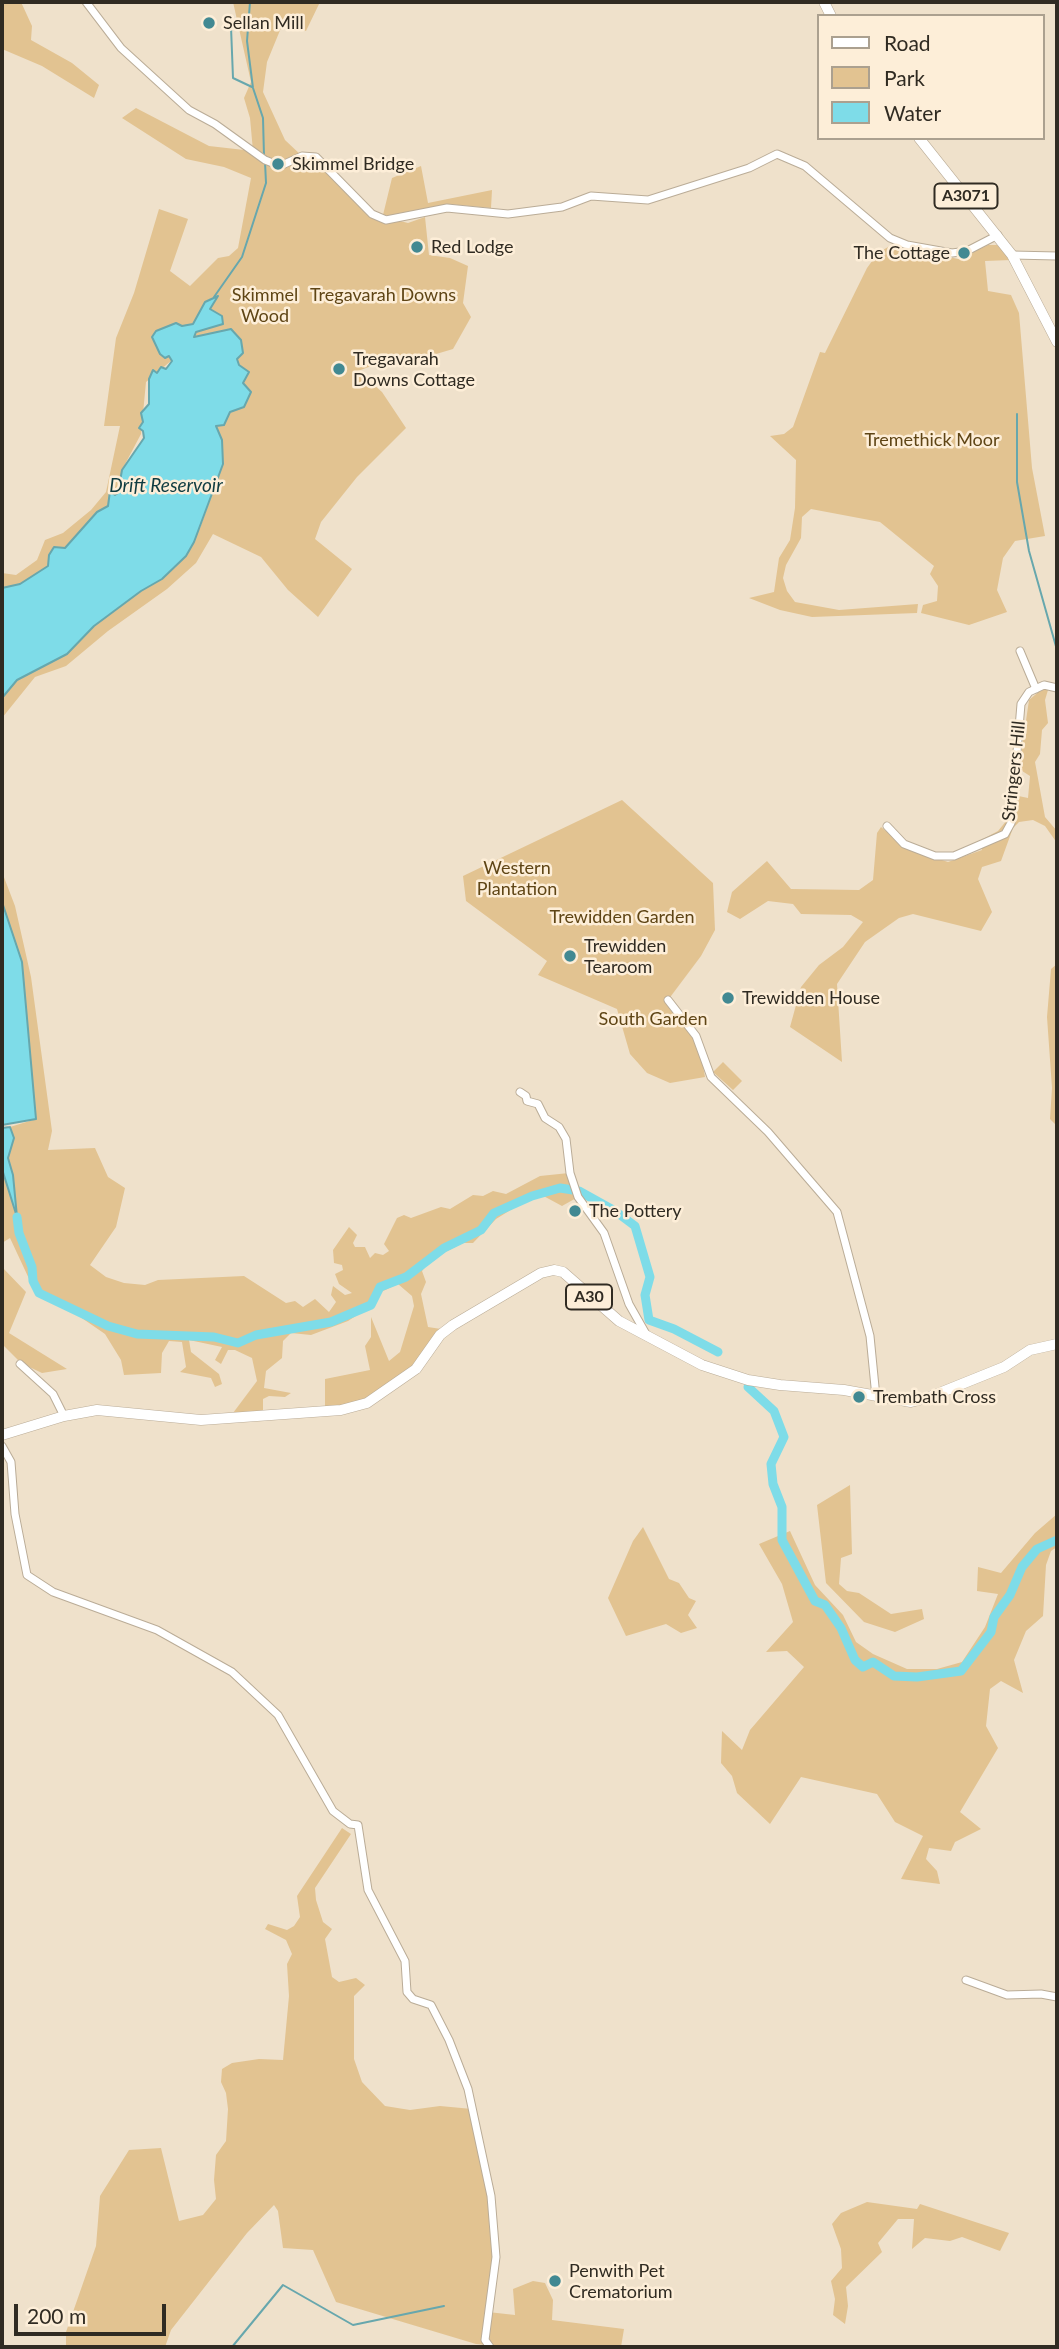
<!DOCTYPE html>
<style>
body{margin:0}
#map{position:relative;width:1059px;height:2349px;overflow:hidden;background:#efe1cb;font-family:Lato,sans-serif}
canvas{display:block}
.frame{position:absolute;inset:0;border:4px solid #302b22;pointer-events:none}
.legend{position:absolute;left:817px;top:14px;width:228px;height:126px;box-sizing:border-box;background:#fdeed8;border:2px solid #aba08f;margin:0;padding:9px 12px;list-style:none;font-size:21px;color:#302b22}
.legend li{display:flex;align-items:center;gap:14px;height:35px}
.legend b{width:35px;border:2px solid #aba08f}
.scale{position:absolute;left:14px;top:2304px;width:152px;height:32px;box-sizing:border-box;border:4px solid #302b22;border-top:0;padding-left:9px;font-size:21px;line-height:24px;white-space:nowrap;color:#302b22;-webkit-text-stroke:5px #fdeed8;paint-order:stroke}
</style>
<div id="map">
<canvas width="1059" height="2349"></canvas>
<div class="frame"></div>
<ul class="legend">
<li><b style="height:9px;background:#fff"></b>Road</li>
<li><b style="height:19px;background:#e2c391"></b>Park</li>
<li><b style="height:19px;background:#7edce8"></b>Water</li>
</ul>
<div class="scale">200 m</div>
</div>
<script>
const g = document.querySelector('canvas').getContext('2d');
g.lineJoin = 'round';
function paint(path, color) {
  g.fillStyle = color;
  g.fill(path, 'evenodd');
}
function shape(rows) {
  const path = new Path2D();
  for (const r of rows) {
    path.moveTo(r[0], r[1]);
    for (let i = 2; i < r.length; i += 2) path.lineTo(r[i], r[i + 1]);
  }
  return path;
}
function stroke(path, color, width, dash) {
  g.strokeStyle = color;
  g.lineWidth = width;
  g.lineCap = dash ? 'butt' : 'round';
  g.setLineDash(dash || []);
  g.stroke(path);
}
function drawText(font, color, halo, rows, align = 'center') {
  g.font = font + ' Lato,sans-serif';
  g.lineWidth = 5;
  g.setLineDash([]);
  g.textBaseline = 'middle';
  g.strokeStyle = halo;
  g.fillStyle = color;
  for (const [text, x, y, turn = 0] of rows) {
    g.save();
    g.translate(x, y);
    g.rotate((+turn || 0) * Math.PI / 180);
    g.textAlign = isNaN(turn) ? turn : align;
    if (halo) g.strokeText(text, 0, 0);
    g.fillText(text, 0, 0);
    g.restore();
  }
}
paint(shape([
 [2,2,21,2,32,26,31,40,72,63,99,85,94,98,42,66,2,49],
 [233,2,320,2,306,31,283,23,267,62,263,92,285,140,302,156,316,157,372,214,408,223,425,217,429,255,450,258,468,266,463,303,471,317,453,349,426,357,403,354,358,371,382,392,406,428,357,477,321,522,315,539,352,569,318,617,288,590,261,557,213,534,196,563,167,589,108,631,66,666,35,677,2,718,2,698,17,680,67,654,94,626,141,591,162,579,200,528,223,464,172,360,146,382,141,434,123,468,117,496,83,534,19,592,2,590,2,573,16,575,37,560,45,540,63,533,91,510,106,492,120,426,104,426,116,338,134,293,159,209,188,219,170,271,190,286,218,258,229,256,238,248,251,178,224,167,186,159,122,118,136,108,209,146,253,151,250,118,244,98,251,82],
 [421,166,428,203,492,190,491,208,448,204,396,216,383,215,392,178],
 [893,244,958,259,988,245,997,245,1011,260,985,261,988,291,1011,295,1019,313,1032,468,1045,536,1015,541,1003,558,997,590,1007,612,969,625,921,613,923,605,937,601,938,586,930,574,934,566,880,522,811,509,802,517,801,538,786,565,783,578,787,591,795,602,839,610,918,604,917,613,812,617,780,610,749,598,774,592,779,558,790,540,795,508,796,460,770,436,784,434,793,427,820,352,825,353,867,268,878,253],
 [1042,689,1048,690,1045,700,1048,723,1042,730,1040,754,1035,762,1045,817,1057,831,1057,843,1045,826,1033,820,1019,822,1013,828,1001,861,982,867,978,879,992,912,981,931,913,914,899,918,865,942,837,984,842,1062,790,1027,801,987,819,965,843,947,863,922,851,915,801,914,793,904,768,901,740,919,727,912,732,892,767,861,791,889,859,890,873,880,877,833,881,827,906,848,948,862,982,850,981,840,998,831,1007,820,1009,794,1028,798,1030,776,1019,769,1029,700],
 [622,800,713,883,715,930,701,956,668,1000,699,1044,705,1077,670,1083,647,1073,630,1054,617,1009,538,975,547,961,466,901,463,876],
 [2,872,15,906,31,977,52,1131,48,1150,95,1148,108,1177,125,1188,116,1227,90,1265,106,1277,124,1283,145,1285,158,1280,244,1276,286,1303,295,1301,303,1307,315,1299,329,1312,336,1302,331,1295,333,1286,345,1295,352,1293,339,1284,335,1274,343,1270,342,1265,334,1263,333,1250,349,1227,357,1235,353,1243,355,1247,365,1247,370,1258,375,1253,383,1255,389,1251,384,1244,397,1218,404,1215,411,1218,441,1207,450,1209,473,1195,483,1196,493,1191,506,1194,540,1176,569,1173,578,1197,562,1206,538,1193,496,1219,473,1243,463,1243,432,1259,422,1271,426,1282,421,1294,428,1327,441,1329,414,1367,366,1400,325,1409,325,1379,370,1370,365,1346,371,1337,371,1317,389,1361,400,1352,414,1306,412,1296,398,1284,381,1292,371,1306,348,1321,311,1335,291,1333,283,1341,282,1358,266,1371,264,1388,291,1393,285,1397,269,1396,263,1399,263,1415,230,1417,257,1381,252,1358,235,1350,228,1350,221,1364,215,1360,222,1347,189,1340,191,1352,219,1374,222,1384,215,1387,211,1378,180,1372,186,1367,182,1342,169,1341,162,1353,161,1373,124,1375,121,1360,105,1334,31,1283,10,1238,2,1243,2,1169,16,1208,13,1175,7,1158,14,1139,10,1127,36,1119,22,962,2,902],
 [1057,964,1057,1126,1050,1119,1052,1088,1047,1017,1051,969],
 [723,1062,742,1081,733,1090,713,1072],
 [2,1267,26,1292,9,1333,67,1369,42,1373,21,1363,2,1344],
 [850,1485,852,1554,841,1558,839,1584,847,1591,859,1593,891,1614,922,1609,924,1619,895,1632,864,1622,826,1583,817,1505],
 [1057,1514,1057,1547,1051,1551,1046,1565,1043,1616,1026,1631,1014,1660,1023,1693,1001,1681,990,1689,986,1726,998,1748,960,1812,981,1829,955,1842,951,1851,929,1848,926,1859,937,1871,940,1884,901,1879,923,1836,895,1822,877,1794,801,1777,770,1824,737,1793,732,1776,721,1763,722,1731,742,1750,750,1730,804,1667,787,1651,766,1652,793,1622,782,1584,759,1544,790,1531,815,1585,843,1615,856,1642,873,1654,907,1669,937,1669,962,1662,985,1627,998,1594,977,1591,978,1567,1001,1573,1035,1533],
 [643,1527,669,1579,679,1583,689,1598,696,1601,688,1615,697,1628,681,1633,666,1624,626,1636,608,1598,633,1541],
 [342,1828,351,1834,315,1888,316,1900,323,1922,332,1929,325,1939,332,1977,339,1982,356,1978,365,1985,354,1996,354,2059,362,2082,385,2106,410,2110,440,2106,472,2109,484,2159,496,2257,488,2312,515,2315,513,2289,533,2281,545,2283,553,2300,552,2320,624,2329,621,2347,509,2347,476,2344,336,2302,313,2250,283,2248,278,2211,274,2205,247,2233,171,2330,165,2347,66,2347,66,2332,96,2246,100,2196,129,2150,161,2148,179,2221,203,2215,216,2199,214,2180,216,2155,226,2141,228,2109,226,2093,221,2082,222,2069,232,2063,259,2059,283,2060,289,1996,287,1964,292,1954,286,1940,265,1929,268,1924,287,1930,294,1926,300,1917,297,1896],
 [867,2202,917,2209,920,2204,1009,2233,1000,2251,962,2237,950,2241,925,2238,912,2249,914,2219,898,2219,878,2243,882,2252,846,2287,848,2306,845,2324,833,2315,835,2299,831,2281,842,2268,841,2249,832,2224,841,2213]
]), '#e2c391');
const water = shape([
 [218,296,210,309,222,316,223,324,196,332,194,337,231,329,241,340,243,353,237,359,239,365,249,372,243,383,251,392,244,407,230,412,224,425,216,426,222,440,223,464,194,542,186,556,162,579,141,591,94,626,67,654,17,680,2,698,2,588,20,584,48,566,49,555,54,547,65,548,97,512,108,506,110,491,115,495,118,493,122,470,144,438,143,431,139,428,143,422,141,413,149,404,149,379,153,370,157,373,161,367,166,369,172,361,169,356,165,358,160,354,152,337,156,331,176,323,182,326,193,324,205,302,218,296],
 [2,902,22,962,36,1119,2,1125,2,902],
 [10,1127,14,1138,8,1158,13,1175,17,1217,2,1169,2,1128,10,1127]
]);
paint(water, '#7edce8');
stroke(water, '#67a7ad', 2);
stroke(shape([
 [250,2,247,41,253,88,263,118,264,156],
 [231,27,233,78,252,87],
 [214,297,242,257,266,183,265,162],
 [1017,414,1017,482,1029,551,1057,650],
 [232,2347,283,2285,353,2325,444,2306]
]), '#67a7ad', 2);
stroke(shape([
 [579,1191,615,1211,635,1226,650,1277,645,1295,649,1320,674,1329,718,1352],
 [17,1217,19,1233,32,1267,33,1281,39,1293,108,1326,137,1334,214,1337,238,1343,256,1335,331,1322,371,1305,380,1287,406,1277,444,1248,481,1230,494,1213,532,1196,560,1188,573,1190],
 [748,1387,774,1411,784,1437,771,1464,773,1484,782,1507,782,1540,815,1601,825,1605,841,1628,855,1660,863,1667,873,1662,894,1676,917,1677,961,1671,991,1632,994,1617,1010,1595,1022,1567,1037,1549,1057,1540]
]), '#7edce8', 9);
const minor = shape([
 [86,2,121,48,189,110,215,124,265,160,280,166,302,156,316,157,372,214,386,220,447,208,508,214,562,207,591,196,648,200,749,168,777,154,805,166,890,238,907,245,952,253,967,251,998,235],
 [1012,255,1057,256],
 [1020,651,1036,689],
 [887,826,904,844,935,856,954,856,1005,834,1011,823,1021,704,1029,692,1044,685,1057,688],
 [668,1000,696,1036,711,1077,768,1132,837,1212,870,1336,876,1397],
 [520,1092,526,1096,527,1101,538,1104,545,1118,559,1127,566,1139,570,1173,578,1197,604,1233,629,1304,646,1334],
 [20,1364,53,1394,64,1416],
 [2,1446,11,1462,15,1514,27,1575,53,1592,157,1630,232,1672,278,1715,333,1811,350,1824,358,1825,368,1890,405,1961,407,1992,413,1999,431,2005,449,2040,468,2089,491,2196,496,2257,485,2340,490,2347],
 [966,1980,1007,1995,1041,1994,1057,1997]
]);
const major = shape([
 [824,2,831,16],
 [919,138,1012,255,1057,342],
 [2,1435,64,1416,97,1410,201,1420,341,1410,367,1403,416,1369,440,1335,453,1325,541,1273,554,1270,563,1272,619,1321,702,1365,748,1380,780,1385,844,1390,911,1402,927,1398,1004,1367,1030,1350,1057,1344]
]);
stroke(minor, '#baac97', 9);
stroke(major, '#baac97', 11);
stroke(minor, '#fff', 7);
stroke(major, '#fff', 10);
for (const [x, y, r, color] of [
 [209,23,7,"#428992"],
 [278,164,7,"#428992"],
 [417,247,7,"#428992"],
 [964,253,7,"#428992"],
 [339,369,7,"#428992"],
 [570,956,7,"#428992"],
 [728,998,7,"#428992"],
 [575,1211,7,"#428992"],
 [859,1397,7,"#428992"],
 [555,2281,7,"#428992"]
]) {
  const dot = new Path2D();
  dot.arc(x, y, r, 0, 2 * Math.PI);
  g.fillStyle = color;
  g.fill(dot);
  stroke(dot, '#fdeed8', 2.5);
}
for (const [x, y, w] of [
 [966,196,63],
 [589,1297,46]
]) {
  const box = new Path2D();
  box.roundRect(x - w / 2, y - 12.5, w, 25, 5);
  g.fillStyle = '#fdeed8';
  g.fill(box);
  stroke(box, '#302b22', 2);
}
drawText('bold 16px', '#302b22', null, [
 ["A3071",966,196],
 ["A30",589,1297]
]);
drawText('18px', '#302b22', '#fdeed8', [
 ["Sellan Mill",223,23],
 ["Skimmel Bridge",292,164],
 ["Red Lodge",431,247],
 ["The Cottage",950,253,"right"],
 ["Tregavarah",353,359],
 ["Downs Cottage",353,380],
 ["Trewidden",584,946],
 ["Tearoom",584,967],
 ["Trewidden House",742,998],
 ["The Pottery",589,1211],
 ["Trembath Cross",873,1397],
 ["Penwith Pet",569,2271],
 ["Crematorium",569,2292]
], 'left');
drawText('18px', '#5f4515', '#fdeed8', [
 ["Skimmel",265,295],
 ["Wood",265,316],
 ["Tregavarah Downs",383,295],
 ["Tremethick Moor",932,440],
 ["Western",517,868],
 ["Plantation",517,889],
 ["Trewidden Garden",622,917],
 ["South Garden",653,1019]
]);
drawText('18px', '#302b22', '#fdeed8', [
 ["Stringers Hill",1014,771,-84]
]);
drawText('italic 19px', '#0f3c41', '#fdeed8', [
 ["Drift Reservoir",166,486]
]);
</script>
